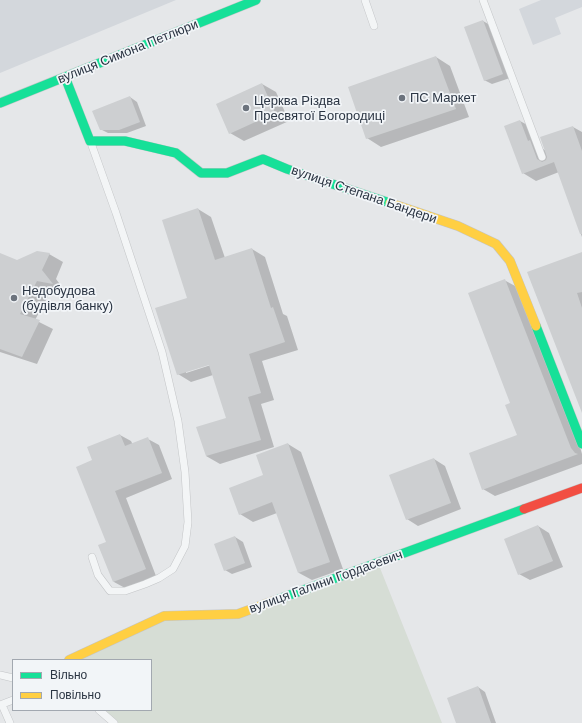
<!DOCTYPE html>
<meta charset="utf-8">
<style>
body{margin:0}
#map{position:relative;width:582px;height:723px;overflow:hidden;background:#e5e7e9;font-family:Arial,sans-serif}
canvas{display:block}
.legend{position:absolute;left:12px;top:659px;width:140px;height:52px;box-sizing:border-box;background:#f2f5f8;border:1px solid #a2a8b0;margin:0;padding:5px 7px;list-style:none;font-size:12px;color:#2b3543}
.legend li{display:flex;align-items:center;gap:8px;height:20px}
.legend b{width:20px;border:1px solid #a2a8b0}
</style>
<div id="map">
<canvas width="582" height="723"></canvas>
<ul class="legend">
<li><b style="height:5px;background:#16e098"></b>Вільно</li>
<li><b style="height:5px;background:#ffcf43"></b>Повільно</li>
</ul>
</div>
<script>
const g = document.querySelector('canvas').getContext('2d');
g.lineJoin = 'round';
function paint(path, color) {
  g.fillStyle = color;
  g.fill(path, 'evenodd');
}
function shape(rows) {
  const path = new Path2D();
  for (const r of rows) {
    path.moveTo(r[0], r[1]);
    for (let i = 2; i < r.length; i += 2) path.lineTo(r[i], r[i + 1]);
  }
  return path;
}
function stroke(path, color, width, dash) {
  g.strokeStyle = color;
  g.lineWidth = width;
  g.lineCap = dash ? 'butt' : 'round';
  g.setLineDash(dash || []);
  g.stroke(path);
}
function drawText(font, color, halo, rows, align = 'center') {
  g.font = font + ' Arial,sans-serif';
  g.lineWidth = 3.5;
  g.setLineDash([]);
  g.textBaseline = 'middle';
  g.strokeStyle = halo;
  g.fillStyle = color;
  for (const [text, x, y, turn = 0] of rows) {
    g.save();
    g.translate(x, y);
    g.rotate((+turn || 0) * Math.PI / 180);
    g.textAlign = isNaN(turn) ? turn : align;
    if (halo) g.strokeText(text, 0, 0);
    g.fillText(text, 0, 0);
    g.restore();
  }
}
paint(shape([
 [0,0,176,0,0,73],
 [541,0,582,0,582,7,555,18,561,34,533,45,519,9]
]), '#d3d7dc');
paint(shape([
 [378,563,442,723,114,723,99,710,151,710,151,660,69,660,164,616,238,614]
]), '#d6ddd5');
paint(shape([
 [483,21,490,25,510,78,492,84,484,80],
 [436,57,450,66,469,117,381,147,367,138],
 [262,84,276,92,289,121,244,141,230,133],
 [130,97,137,102,146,126,127,133,108,133,100,129],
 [520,121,533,128,540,147,546,151,573,127,582,132,582,237,559,172,536,181,523,173],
 [198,209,211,217,225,258,252,249,265,257,283,314,287,316,298,350,262,361,274,400,261,404,274,447,220,464,206,456,227,418,213,375,191,382,178,374,188,298],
 [213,362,214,364,186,373,186,371],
 [0,254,17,261,49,254,63,262,56,279,65,291,52,289,35,320,53,329,37,364,0,352],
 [528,273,582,285,582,410],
 [504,280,517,287,580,447,582,454,582,464,495,496,483,489,518,436,511,404],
 [120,435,131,441,133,445,148,439,159,445,172,479,126,498,156,576,125,588,114,582,99,546,107,543,93,461],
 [288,444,301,452,343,569,312,580,299,573,277,513,253,522,240,514,264,476],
 [434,459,445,466,461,509,418,526,407,519],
 [538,526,549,533,563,567,530,580,519,574],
 [235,537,243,542,252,567,232,574,225,570],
 [478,687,485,692,496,723,457,723]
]), '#0003');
paint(shape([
 [483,20,503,74,484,81,464,27],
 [436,56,456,109,366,139,348,87],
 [262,83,275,113,229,134,216,104],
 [130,96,140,122,119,130,100,130,92,111],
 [520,120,528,141,530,140,537,159,542,162,546,160,547,157,540,137,573,126,582,151,582,234,580,234,554,162,522,174,504,126],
 [198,208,215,260,252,248,271,308,273,307,285,342,249,354,261,393,248,397,261,440,206,456,196,427,226,418,209,365,177,375,155,308,187,298,162,220],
 [37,251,50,253,42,270,53,284,37,281,20,314,40,320,22,357,0,349,0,253,17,260],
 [582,252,582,292,577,293,582,308,582,413,527,272],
 [505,279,571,448,575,453,578,454,482,490,469,453,517,435,505,405,510,403,468,293],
 [120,434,125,446,148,437,162,473,115,491,146,569,113,582,98,545,106,542,76,467,92,460,87,447],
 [288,443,330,562,298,573,272,502,239,515,229,488,263,475,256,455],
 [434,458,451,503,406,520,389,475],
 [538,525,553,561,518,575,504,539],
 [235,536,245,563,224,571,214,544],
 [478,686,491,723,456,723,447,698]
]), '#cdcfd1');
const lane = shape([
 [365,0,374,26],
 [483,0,542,157],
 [91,143,116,213,162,352,178,421,185,472,188,522,185,546,173,569,159,578,145,584,125,591,110,591,98,575,92,557],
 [0,675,13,678],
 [0,705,13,700],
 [2,705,10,723],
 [99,710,114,723]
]);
const fast = shape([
 [65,77,90,141,125,141,176,153,201,173,227,173,263,159,287,169,390,203],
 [0,103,256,0],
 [536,326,582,444],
 [276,600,524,509]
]);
const slow = shape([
 [390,203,458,226,496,244,510,261,536,326],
 [69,660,164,616,238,614,276,600]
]);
const jam = shape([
 [524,509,582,488]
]);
stroke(lane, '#c3c5c7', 8);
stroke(fast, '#c3c5c7', 10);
stroke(slow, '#c3c5c7', 10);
stroke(jam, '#c3c5c7', 10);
stroke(lane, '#f3f5f6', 7);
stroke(fast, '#16e098', 9);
stroke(slow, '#ffcf43', 9);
stroke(jam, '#f24e42', 9);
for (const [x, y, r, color] of [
 [402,98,4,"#6c737d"],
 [246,108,4,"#6c737d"],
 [14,298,4,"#6c737d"]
]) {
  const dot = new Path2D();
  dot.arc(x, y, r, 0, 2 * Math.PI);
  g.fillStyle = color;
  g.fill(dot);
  stroke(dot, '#f2f5f8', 1.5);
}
drawText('13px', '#2b3543', '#f2f5f8', [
 ["вулиця Симона Петлюри",128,52,-22],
 ["вулиця Степана Бандери",364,195,19],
 ["вулиця Галини Гордасевич",326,582,-20]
]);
drawText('13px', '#2b3543', '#f2f5f8', [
 ["ПС Маркет",410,98],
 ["Церква Різдва",254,101],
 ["Пресвятої Богородиці",254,116],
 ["Недобудова",22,291],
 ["(будівля банку)",22,306]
], 'left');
</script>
